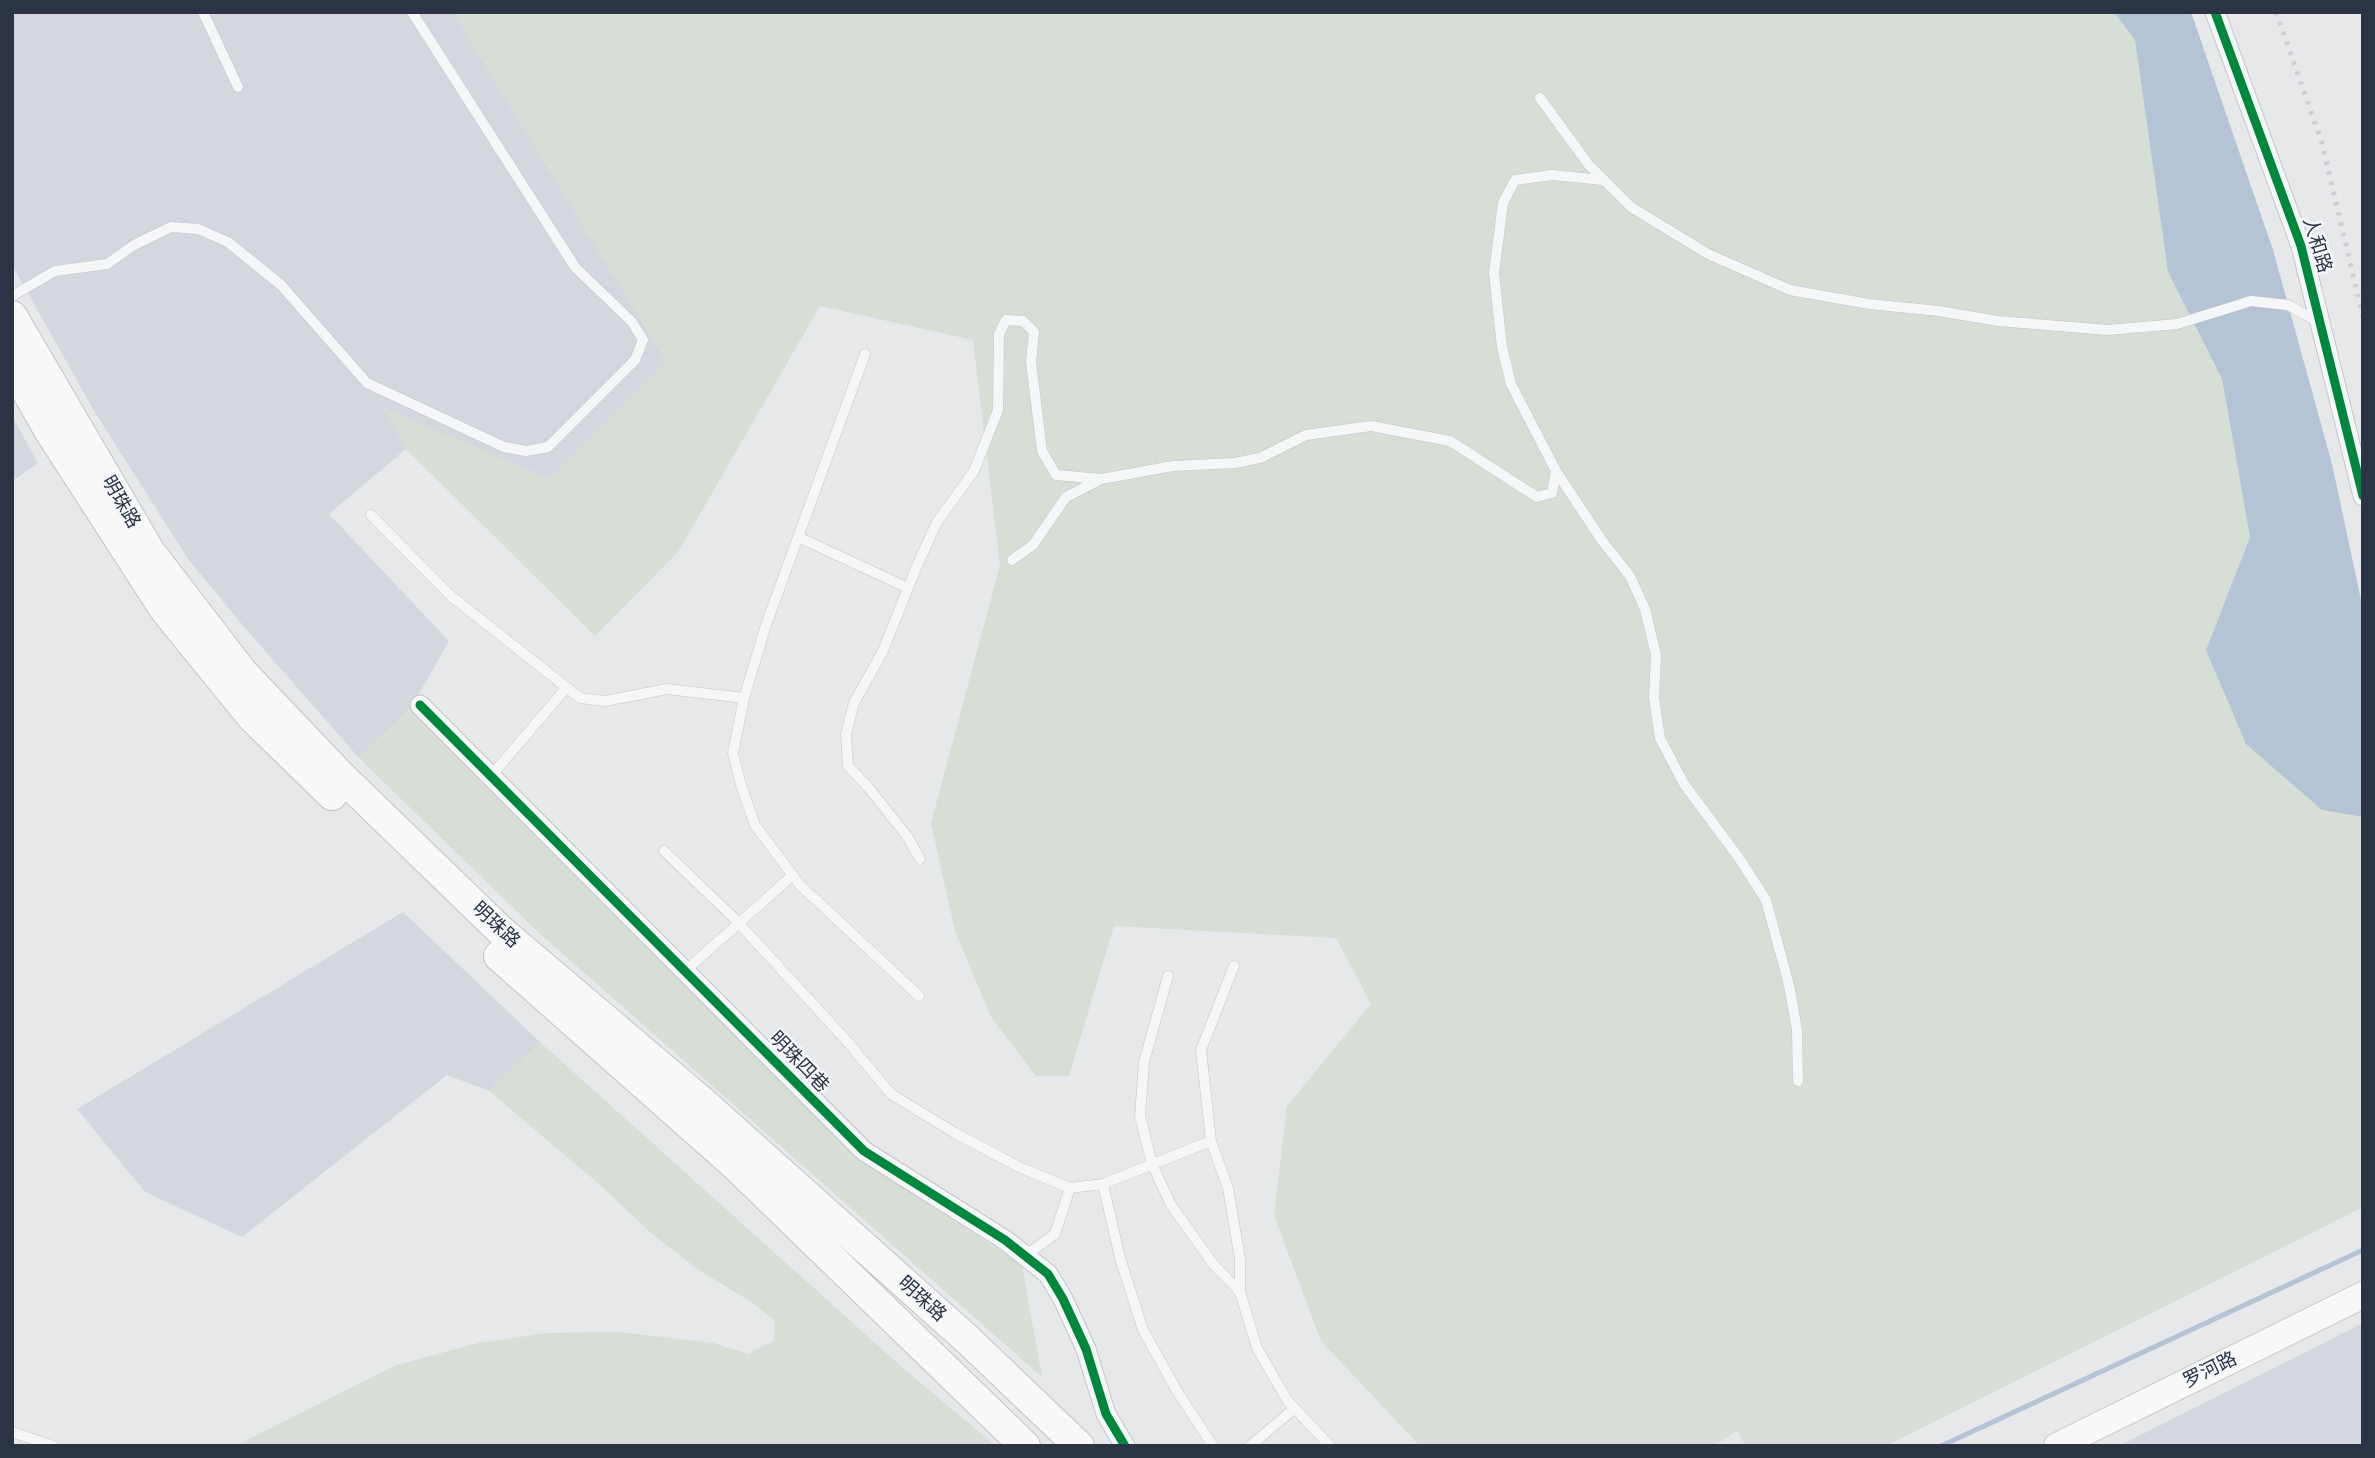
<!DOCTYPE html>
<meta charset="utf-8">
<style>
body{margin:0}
#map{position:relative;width:2375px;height:1458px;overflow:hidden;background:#e6e8ea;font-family:Raleway,sans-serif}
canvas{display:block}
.frame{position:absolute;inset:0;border:14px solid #2b3445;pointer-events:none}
</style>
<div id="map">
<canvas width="2375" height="1458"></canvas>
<div class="frame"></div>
</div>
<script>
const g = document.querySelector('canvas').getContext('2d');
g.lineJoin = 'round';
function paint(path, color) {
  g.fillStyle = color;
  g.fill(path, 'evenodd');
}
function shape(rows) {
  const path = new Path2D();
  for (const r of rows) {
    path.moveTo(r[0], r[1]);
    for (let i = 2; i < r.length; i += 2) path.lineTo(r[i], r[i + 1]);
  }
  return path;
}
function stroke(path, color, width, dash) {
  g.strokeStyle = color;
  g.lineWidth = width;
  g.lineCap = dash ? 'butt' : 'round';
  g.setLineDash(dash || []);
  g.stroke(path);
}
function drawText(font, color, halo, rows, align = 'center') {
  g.font = font + ' Raleway,"Noto Sans SC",sans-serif';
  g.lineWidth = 5;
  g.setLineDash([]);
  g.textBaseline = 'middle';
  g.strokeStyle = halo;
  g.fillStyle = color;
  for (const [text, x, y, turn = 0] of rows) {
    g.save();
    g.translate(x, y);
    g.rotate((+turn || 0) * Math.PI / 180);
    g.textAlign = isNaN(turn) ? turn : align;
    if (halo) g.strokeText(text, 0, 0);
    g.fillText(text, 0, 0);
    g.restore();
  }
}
paint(shape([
 [12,12,453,12,667,362,550,479,385,409,406,449,329,514,449,641,412,706,359,758,245,628,188,559,93,409,12,265],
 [12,416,38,463,12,481],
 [403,912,540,1042,489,1091,447,1075,242,1237,145,1192,77,1109],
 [2363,1323,2363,1446,2119,1446]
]), '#d4d7dd');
paint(shape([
 [453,12,2114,12,2135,39,2168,272,2222,379,2250,537,2206,650,2322,810,2363,817,2363,1207,1886,1446,1746,1446,1737,1431,1713,1446,1420,1446,1321,1341,1274,1215,1287,1106,1371,1004,1336,938,1114,926,1069,1076,1036,1076,991,1017,955,931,931,823,1000,565,973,340,820,306,678,552,595,636,406,449,384,408,550,479,667,362],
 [412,706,649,950,856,1157,1022,1265,1042,1377,537,931,359,758],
 [540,1042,904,1369,996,1446,236,1446,394,1366,478,1343,547,1333,618,1332,714,1343,748,1354,774,1341,775,1321,754,1304,696,1268,650,1232,599,1184,489,1091]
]), '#d6ded6');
paint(shape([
 [2114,12,2191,12,2273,250,2332,464,2363,609,2363,817,2322,810,2246,744,2206,650,2250,537,2222,379,2168,272,2135,40]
]), '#b4c4d5');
stroke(shape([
 [1941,1446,2363,1250]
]), '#b4c4d5', 5);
const service = shape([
 [203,12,238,87],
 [1540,98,1589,165,1631,207,1708,254,1790,290,1869,304,1939,311,1998,321,2107,330,2177,324,2251,301,2288,305,2319,322],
 [1603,180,1552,175,1515,180,1503,203,1494,273,1502,347,1511,384,1556,471,1603,542,1630,576,1645,609,1656,655,1654,698,1660,738,1684,784,1739,858,1766,900,1789,985,1797,1030,1798,1081],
 [12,296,55,271,107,264,134,245,171,227,198,229,228,242,281,285,367,383,504,447,526,451,548,447,635,360,643,340,632,322,575,267,412,12],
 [865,354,766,625,744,698,733,753,741,785,755,825,800,885,919,996],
 [371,515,451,596,580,698,605,701,667,689,744,698],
 [798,537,908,588],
 [1012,560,1033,545,1066,497,1101,479,1173,466,1235,463,1260,458,1306,435,1371,426,1450,441,1537,497,1552,493,1556,471],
 [491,776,567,687],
 [664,851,734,918,846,1040,891,1094,955,1133,1021,1168,1070,1188,1103,1184,1211,1141],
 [920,859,907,836,868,787,848,766,846,734,854,703,883,651,916,568,937,522,974,471,998,410,999,334,1006,320,1023,321,1034,332,1031,362,1042,451,1056,475,1101,479],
 [1234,966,1201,1050,1211,1141,1228,1188,1240,1259,1240,1292,1257,1348,1287,1400,1330,1446],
 [685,971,793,875],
 [1168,976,1144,1062,1140,1116,1152,1164,1171,1205,1214,1265,1240,1292],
 [1103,1184,1120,1258,1143,1330,1177,1391,1213,1446],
 [1025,1256,1055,1234,1070,1188],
 [12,1432,53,1446],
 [1250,1446,1295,1408]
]);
const minor = shape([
 [2215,12,2301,246,2363,496],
 [420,705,864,1151,1005,1240,1048,1274,1063,1299,1086,1349,1106,1414,1125,1446]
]);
const secondary = shape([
 [2057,1446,2363,1295]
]);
const primary = shape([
 [12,316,150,552,242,672,341,776,501,931,701,1101,968,1340,1079,1446],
 [12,365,49,430,165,610,252,717,332,795],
 [499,956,734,1164,1025,1446]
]);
stroke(service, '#c4c6c8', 11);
stroke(minor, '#c4c6c8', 21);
stroke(secondary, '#c4c6c8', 28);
stroke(primary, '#c2c5c8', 32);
stroke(service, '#f5f6f7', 10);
stroke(minor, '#f5f6f7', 19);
stroke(secondary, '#f8f8f8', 26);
stroke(primary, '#f8f8f8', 30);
stroke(shape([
 [2276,12,2322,143,2363,317]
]), '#cecfd2', 5, [3.5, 7]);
stroke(shape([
 [2215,12,2301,246,2363,496],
 [420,705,864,1151,1005,1240,1048,1274,1063,1299,1086,1349,1106,1414,1125,1446]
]), '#00873e', 9);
drawText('19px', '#2b3445', '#f4f6f9', [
 ["人和路",2317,245,73],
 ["明珠路",121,502,60],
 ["明珠路",496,925,43],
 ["明珠四巷",799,1062,46],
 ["明珠路",922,1299,42],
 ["罗河路",2210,1370,-26]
]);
</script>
